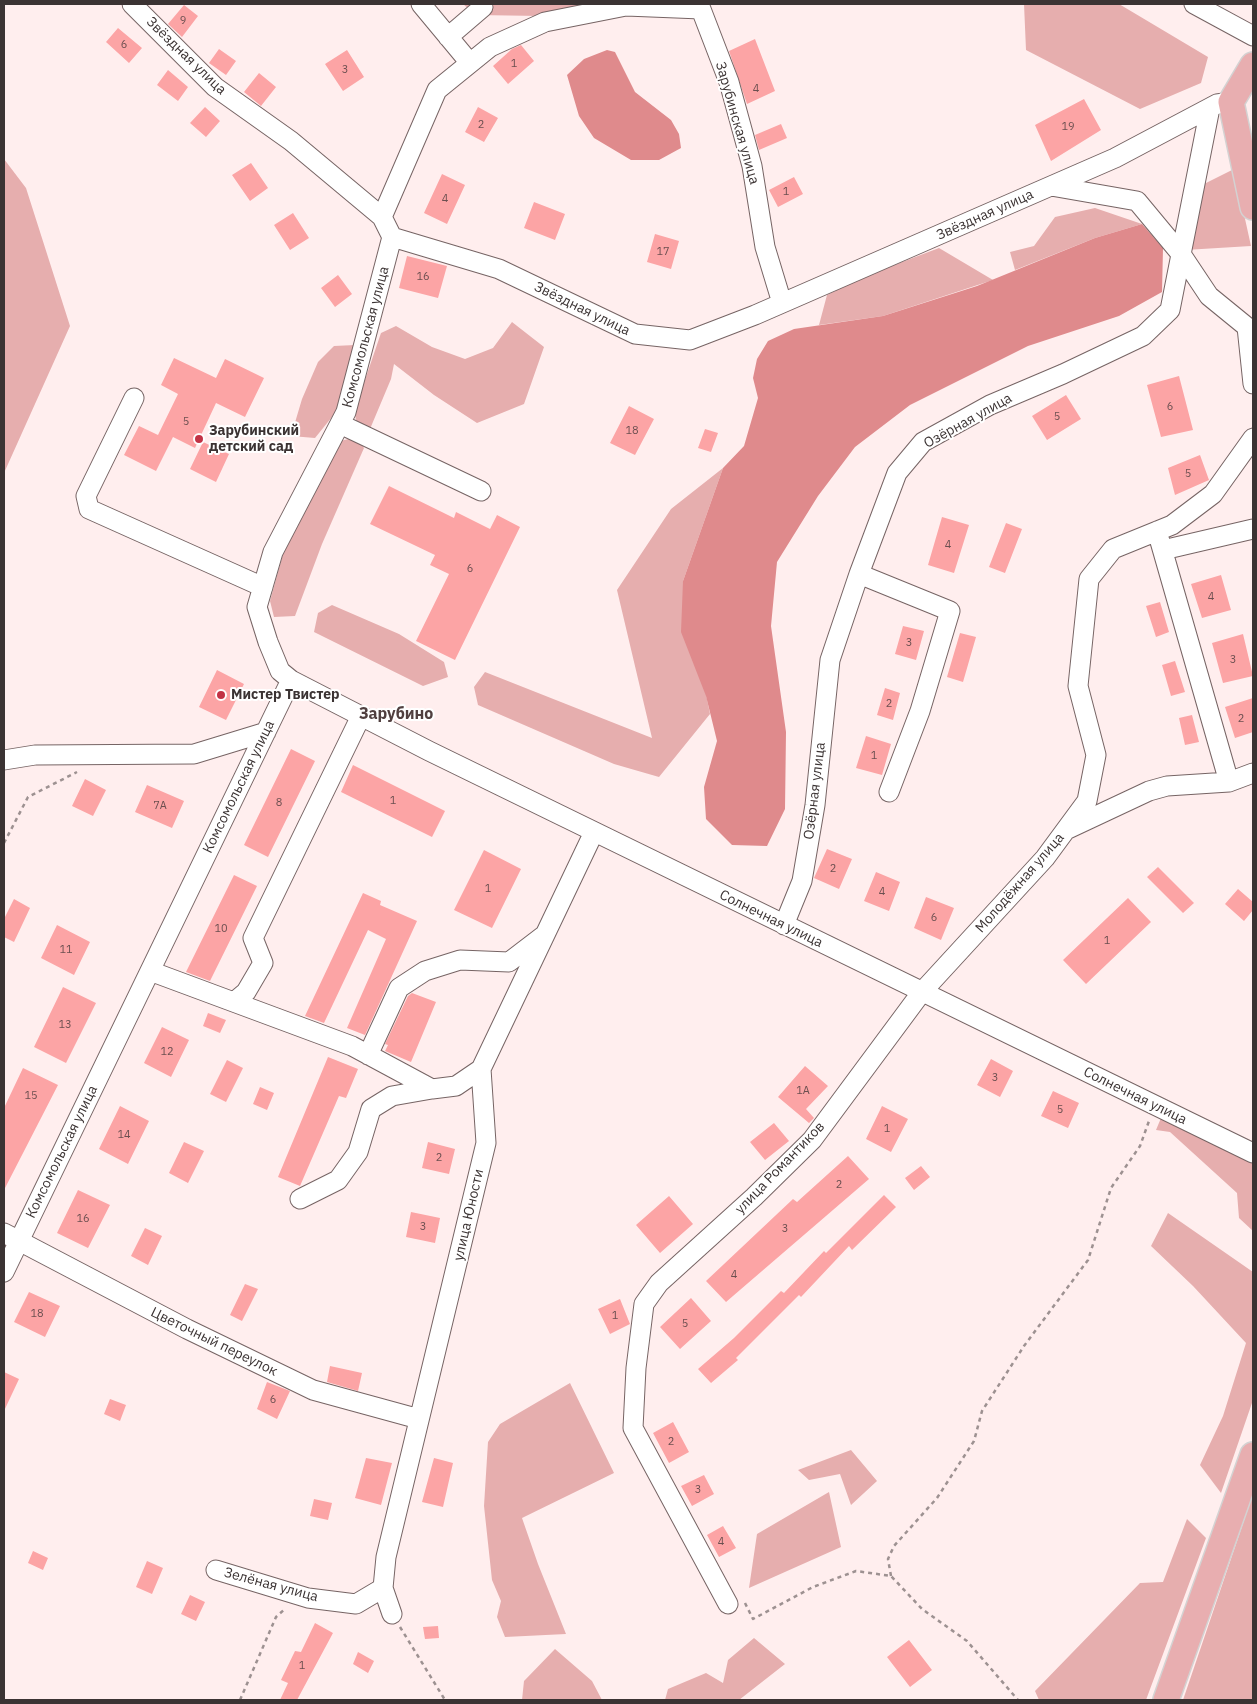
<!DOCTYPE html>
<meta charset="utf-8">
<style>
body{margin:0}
#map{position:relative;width:1257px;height:1704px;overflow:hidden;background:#fee;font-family:"IBM Plex Sans",sans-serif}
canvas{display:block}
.frame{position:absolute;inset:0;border:5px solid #3b3333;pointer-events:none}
</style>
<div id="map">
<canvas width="1257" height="1704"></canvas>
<div class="frame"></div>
</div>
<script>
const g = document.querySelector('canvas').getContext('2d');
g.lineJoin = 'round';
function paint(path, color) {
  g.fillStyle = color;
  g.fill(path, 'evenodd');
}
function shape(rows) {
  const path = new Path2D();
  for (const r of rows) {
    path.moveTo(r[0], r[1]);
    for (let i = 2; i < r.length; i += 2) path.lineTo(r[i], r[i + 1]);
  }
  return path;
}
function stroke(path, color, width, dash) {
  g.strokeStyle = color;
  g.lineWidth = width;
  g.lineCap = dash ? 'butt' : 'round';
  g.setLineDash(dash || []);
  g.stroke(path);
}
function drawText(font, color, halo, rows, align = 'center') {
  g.font = font + ' "IBM Plex Sans",sans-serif';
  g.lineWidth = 4;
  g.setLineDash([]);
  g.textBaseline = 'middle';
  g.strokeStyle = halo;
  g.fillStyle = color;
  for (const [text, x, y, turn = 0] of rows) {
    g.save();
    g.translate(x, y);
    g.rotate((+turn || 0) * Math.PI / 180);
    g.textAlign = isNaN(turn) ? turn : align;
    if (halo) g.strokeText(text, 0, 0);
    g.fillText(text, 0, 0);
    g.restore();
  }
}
paint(shape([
 [463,4,596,4,541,16,476,15],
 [1024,4,1119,4,1208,57,1201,83,1140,109,1026,50],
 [4,159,26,188,70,326,4,473],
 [1234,169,1251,246,1185,250,1182,195],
 [1095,208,1142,224,1095,238,1015,270,1010,252,1034,246,1055,217],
 [939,248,993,280,883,316,819,325,827,295,868,275],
 [512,322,544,347,524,404,477,423,434,395,394,364,391,379,370,429,358,427,354,412,381,333,396,326,432,347,465,359,493,348],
 [355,345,336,412,315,438,291,436,302,399,318,362,334,346],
 [357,437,364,448,322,544,295,616,274,617,270,601,286,543,340,441],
 [723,468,683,581,710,714,659,777,614,764,478,705,474,687,485,672,652,738,617,590,671,509],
 [332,605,399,634,444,662,448,677,423,686,314,632,318,613],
 [1161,1118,1253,1161,1253,1231,1239,1218,1237,1193,1170,1132,1156,1130],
 [1168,1213,1253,1272,1253,1400,1221,1493,1200,1465,1223,1416,1246,1343,1193,1286,1151,1246],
 [570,1383,614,1473,522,1518,538,1564,566,1634,505,1637,497,1617,501,1601,492,1580,484,1506,488,1442,500,1424],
 [851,1450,877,1481,851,1505,840,1474,809,1480,798,1470],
 [829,1492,841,1547,749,1588,757,1534],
 [1253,1494,1253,1700,1183,1700],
 [1187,1519,1206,1538,1146,1700,1039,1700,1035,1691,1140,1583,1163,1582],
 [754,1638,785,1664,739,1700,665,1700,668,1689,706,1673,723,1683,728,1660],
 [555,1649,592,1681,602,1700,522,1700,524,1681]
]), '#e6aeae');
paint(shape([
 [607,50,615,52,635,92,671,120,679,134,681,148,659,160,631,160,594,138,579,116,567,75,584,59],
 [1142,224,1163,248,1162,292,1119,316,1028,346,910,405,855,447,818,496,777,562,771,626,786,732,785,809,767,846,732,845,706,819,704,787,717,741,706,696,681,632,683,581,723,468,744,446,758,398,753,378,757,359,768,341,794,329,883,316,977,286,1095,238]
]), '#df8a8c');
paint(shape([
 [184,5,198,16,182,37,168,24],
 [118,28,142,48,129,63,106,42],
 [755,39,775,91,747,104,729,51],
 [521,45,534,61,508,84,493,66,512,49],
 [219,49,236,61,226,75,209,63],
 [347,50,364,77,343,91,325,64],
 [168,70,188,87,178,101,157,85],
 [259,73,276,87,261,106,244,92],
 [1084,99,1101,130,1051,161,1035,125],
 [205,107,220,121,206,137,190,123],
 [478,107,498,118,484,142,465,132],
 [781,124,787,138,759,150,755,135],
 [251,163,268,188,250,201,232,175],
 [442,174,465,185,447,224,424,213],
 [794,177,803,194,778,207,769,190],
 [534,202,565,214,555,240,524,228],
 [293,213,309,238,290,250,274,225],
 [655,234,679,241,671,269,647,262],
 [407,256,447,266,438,298,399,288],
 [338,275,352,294,335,307,321,288],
 [174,358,216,378,225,359,264,378,245,417,216,403,195,448,173,437,156,471,124,455,139,426,158,435,178,394,161,385],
 [1179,376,1193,430,1161,437,1147,385],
 [1066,395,1081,419,1047,440,1032,416],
 [629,406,654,419,635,455,610,443],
 [705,429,718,433,711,452,698,448],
 [203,442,229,454,216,482,190,469],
 [1200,455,1209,480,1175,495,1168,468],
 [389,486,454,518,456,512,490,529,497,515,520,527,455,660,416,641,449,574,430,565,435,555,370,524],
 [942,517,969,525,954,573,928,565],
 [1006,523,1022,529,1005,573,989,567],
 [1221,575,1231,610,1202,618,1191,584],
 [1160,602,1169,632,1156,637,1146,606],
 [903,626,924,631,916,660,895,654],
 [960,633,976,637,963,682,947,677],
 [1243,634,1253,676,1223,683,1212,643],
 [1175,661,1185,692,1171,696,1162,665],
 [217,670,244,684,226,720,199,707],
 [885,688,900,693,893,720,877,715],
 [1253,698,1253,732,1235,738,1225,707],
 [1192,715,1199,742,1185,745,1179,718],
 [866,736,891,744,882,775,856,768],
 [291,749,315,761,268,857,244,845],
 [353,765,445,811,432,837,341,792],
 [85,779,106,790,93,816,72,806],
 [147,785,184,801,172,828,135,812],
 [827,849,852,859,839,889,814,878],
 [484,850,521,869,492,928,454,910],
 [1158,867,1194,903,1183,913,1147,877],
 [876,872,900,882,889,911,864,901],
 [234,875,257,886,210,981,186,972],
 [1238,889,1253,902,1253,910,1244,921,1225,904],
 [363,893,381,901,380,905,417,921,365,1035,347,1028,386,939,368,930,324,1023,305,1016],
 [926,897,954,908,941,940,914,928],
 [1128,898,1151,922,1086,984,1063,960],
 [14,899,30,908,14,942,4,937,4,919],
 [57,925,90,942,74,975,41,958],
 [63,987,96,1003,66,1063,34,1047],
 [412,993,436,1002,411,1062,385,1051,388,1045,385,1044,408,996],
 [208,1013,226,1020,220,1033,203,1026],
 [162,1027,189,1040,171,1077,144,1063],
 [328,1057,358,1069,346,1098,339,1096,300,1186,278,1177],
 [991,1059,1013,1071,1000,1097,977,1085],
 [227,1060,243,1068,226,1102,210,1094],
 [805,1066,828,1086,806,1109,814,1118,809,1123,778,1097],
 [23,1068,58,1085,4,1190,4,1108],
 [260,1087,274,1093,267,1110,253,1104],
 [1053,1091,1079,1103,1068,1128,1041,1116],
 [120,1106,149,1121,128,1164,99,1149],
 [882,1106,908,1119,891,1152,866,1139],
 [774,1123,789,1141,765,1160,750,1142],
 [184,1142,204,1151,188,1183,169,1173],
 [428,1142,455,1149,449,1174,422,1168],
 [848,1156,869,1179,726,1302,706,1281,793,1199,797,1202],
 [921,1166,930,1177,914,1190,905,1178],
 [78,1190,110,1205,88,1248,57,1233],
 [884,1195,896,1207,852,1250,849,1246,801,1297,799,1295,736,1358,738,1360,711,1383,698,1369,734,1338,781,1291,784,1293,824,1251,826,1253],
 [669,1196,693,1224,660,1253,636,1225],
 [411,1212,440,1218,435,1243,406,1237],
 [145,1228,162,1236,148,1265,131,1256],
 [245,1284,258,1289,242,1321,230,1315],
 [29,1292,60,1306,45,1337,14,1322],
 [691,1298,711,1321,680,1349,660,1327],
 [620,1299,630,1324,610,1334,598,1309],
 [330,1366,362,1373,358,1391,327,1382],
 [4,1372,19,1379,4,1411],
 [267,1382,290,1391,277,1419,257,1409],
 [110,1399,126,1405,120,1421,104,1414],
 [673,1422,689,1452,669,1463,653,1433],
 [366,1458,392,1463,381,1505,355,1498],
 [434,1458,453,1463,443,1507,422,1502],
 [704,1475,714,1494,692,1506,681,1486],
 [314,1499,332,1503,328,1520,310,1516],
 [723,1526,736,1548,719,1557,707,1535],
 [33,1551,48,1558,43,1570,28,1563],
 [147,1561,163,1568,152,1594,136,1587],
 [190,1595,205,1602,196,1621,181,1614],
 [315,1623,333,1633,297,1700,280,1700,288,1683,281,1680,295,1651,301,1652],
 [438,1626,439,1638,425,1639,423,1627],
 [909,1640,932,1670,910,1687,887,1657],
 [358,1652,374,1661,368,1673,353,1664]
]), '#fca4a5');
const minor = shape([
 [132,4,215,87,291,141,382,217,392,237,499,269,635,334,690,340,755,315,1115,158,1217,104,1231,102],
 [421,4,470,63],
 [699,4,729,82,752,166,765,247,782,303],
 [1194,4,1253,36],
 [448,37,483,7,480,4],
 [1051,186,1137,201,1181,254,1209,296,1247,327,1253,384],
 [382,217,437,90,490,47,545,22,626,6,701,9],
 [392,237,346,412,273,552,257,607,268,642,280,671,291,680,429,751,1253,1153],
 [134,398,86,496,89,509,263,587],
 [340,424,481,491],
 [1157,531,1229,782],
 [1163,550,1253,529],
 [859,574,950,611,920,711,889,792],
 [4,760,35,755,194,754,266,732],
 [1068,829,1149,791,1167,786,1229,782,1253,773],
 [784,925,802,881,815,805,830,660,859,574,897,473,923,442,990,405,1063,374,1143,336,1170,310,1210,108],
 [150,971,352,1046,432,1089,456,1086,481,1069],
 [234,1002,246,992,263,963,253,938,361,716],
 [368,1055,399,988,425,971,460,960,509,962,543,936],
 [300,1199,338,1180,358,1152,371,1109,392,1096,432,1089],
 [4,1233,187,1329,313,1390,419,1419],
 [4,1272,291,680],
 [216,1570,308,1598,356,1604,383,1588],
 [728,1604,633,1428,636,1368,644,1304,659,1283,754,1197,812,1140,921,993,1045,858,1087,801,1096,755,1078,686,1089,579,1113,549,1172,525,1213,494,1253,438],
 [392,1614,383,1588,386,1557,486,1143,481,1069,594,832]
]);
const major = shape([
 [1253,65,1231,102,1253,207],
 [1166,1700,1253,1455]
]);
stroke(minor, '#766464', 21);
stroke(major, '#d4d2d2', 28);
stroke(shape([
 [4,843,28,797,77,772],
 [891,1576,888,1559,894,1546,937,1498,974,1441,982,1411,1024,1346,1088,1260,1111,1188,1140,1146,1149,1121],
 [745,1603,753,1619,813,1587,856,1571,891,1576,922,1609,967,1641,1018,1700],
 [400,1627,445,1700],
 [240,1700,276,1617,286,1608]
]), '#9d9191', 2.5, [4, 4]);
stroke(minor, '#fff', 19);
stroke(major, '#e8aeb0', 25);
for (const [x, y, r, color] of [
 [199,439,5,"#c23245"],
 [221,695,5,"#c23245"]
]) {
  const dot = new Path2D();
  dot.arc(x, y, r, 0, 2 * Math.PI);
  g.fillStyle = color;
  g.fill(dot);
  stroke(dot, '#fff', 2);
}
drawText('11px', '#6b4f50', null, [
 ["9",183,21],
 ["6",124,45],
 ["1",514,64],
 ["3",345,70],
 ["4",756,89],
 ["2",481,125],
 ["19",1068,127],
 ["1",786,192],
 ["4",445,199],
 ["17",663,252],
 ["16",423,277],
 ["6",1170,407],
 ["5",1057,417],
 ["5",186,422],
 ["18",632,431],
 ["5",1188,474],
 ["4",948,545],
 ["6",470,569],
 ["4",1211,597],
 ["3",909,643],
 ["3",1233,660],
 ["2",889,704],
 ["2",1241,719],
 ["1",874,756],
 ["1",393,801],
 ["8",279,803],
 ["7А",160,806],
 ["2",833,869],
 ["1",488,889],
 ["4",882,892],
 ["6",934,918],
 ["10",221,929],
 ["1",1107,941],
 ["11",66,950],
 ["13",65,1025],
 ["12",167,1052],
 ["3",995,1078],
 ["1А",803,1091],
 ["15",31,1096],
 ["5",1060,1110],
 ["1",887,1129],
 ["14",124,1135],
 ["2",439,1158],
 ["2",839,1185],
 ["16",83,1219],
 ["3",423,1227],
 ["3",785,1229],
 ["4",734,1275],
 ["18",37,1314],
 ["1",615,1316],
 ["5",685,1324],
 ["6",273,1400],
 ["2",671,1442],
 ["3",698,1490],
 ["4",721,1542],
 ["1",302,1666]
]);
drawText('14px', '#3b3333', '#fff', [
 ["Звёздная улица",186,56,44],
 ["Зарубинская улица",737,123,74],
 ["Звёздная улица",985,215,-24],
 ["Звёздная улица",582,309,26],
 ["Комсомольская улица",366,337,-75],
 ["Озёрная улица",968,421,-29],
 ["Комсомольская улица",239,787,-64],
 ["Озёрная улица",815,791,-83],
 ["Молодёжная улица",1020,883,-49],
 ["Солнечная улица",771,919,26],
 ["Солнечная улица",1135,1096,26],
 ["Комсомольская улица",62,1152,-64],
 ["улица Романтиков",780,1168,-46],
 ["улица Юности",469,1215,-77],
 ["Цветочный переулок",214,1342,26],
 ["Зелёная улица",271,1585,15]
]);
drawText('bold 14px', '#3b3333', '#fff', [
 ["Зарубинский",209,431],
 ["детский сад",209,447],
 ["Мистер Твистер",231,695]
], 'left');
drawText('bold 16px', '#503f3f', '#fff', [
 ["Зарубино",396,714]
]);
</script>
